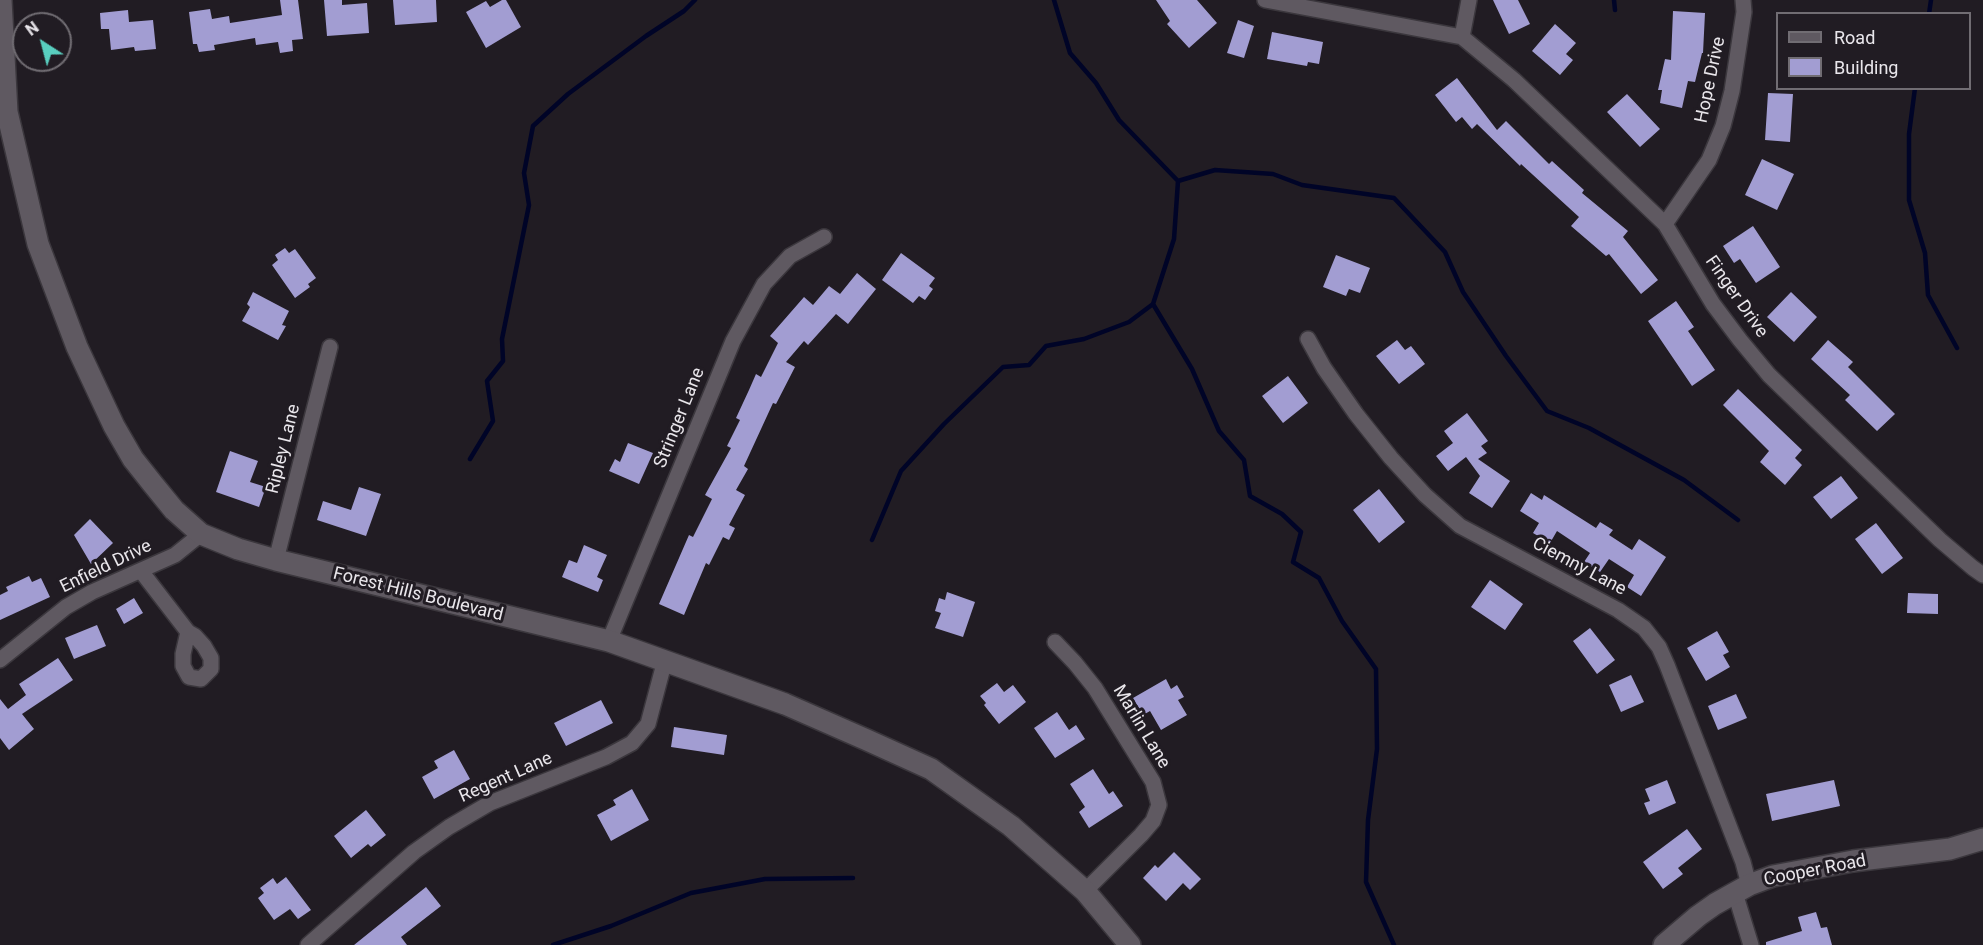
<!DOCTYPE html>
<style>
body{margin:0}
#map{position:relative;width:1983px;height:945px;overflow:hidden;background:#211c23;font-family:Roboto,sans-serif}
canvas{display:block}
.legend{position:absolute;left:1776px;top:12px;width:195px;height:78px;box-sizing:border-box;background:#211c23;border:2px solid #716d73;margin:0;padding:8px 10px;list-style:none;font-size:18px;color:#e9e6eb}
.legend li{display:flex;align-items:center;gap:12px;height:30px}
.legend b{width:30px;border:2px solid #716d73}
.north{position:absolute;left:12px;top:12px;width:60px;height:60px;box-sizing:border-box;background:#211c23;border:2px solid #716d73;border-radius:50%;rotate:324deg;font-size:16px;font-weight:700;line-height:24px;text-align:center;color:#e9e6eb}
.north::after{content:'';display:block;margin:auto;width:21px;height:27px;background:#59cebf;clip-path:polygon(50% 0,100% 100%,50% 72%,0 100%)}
</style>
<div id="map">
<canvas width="1983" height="945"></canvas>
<ul class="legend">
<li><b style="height:8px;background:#5f5961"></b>Road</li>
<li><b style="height:16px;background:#a29dd2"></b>Building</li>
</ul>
<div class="north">N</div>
</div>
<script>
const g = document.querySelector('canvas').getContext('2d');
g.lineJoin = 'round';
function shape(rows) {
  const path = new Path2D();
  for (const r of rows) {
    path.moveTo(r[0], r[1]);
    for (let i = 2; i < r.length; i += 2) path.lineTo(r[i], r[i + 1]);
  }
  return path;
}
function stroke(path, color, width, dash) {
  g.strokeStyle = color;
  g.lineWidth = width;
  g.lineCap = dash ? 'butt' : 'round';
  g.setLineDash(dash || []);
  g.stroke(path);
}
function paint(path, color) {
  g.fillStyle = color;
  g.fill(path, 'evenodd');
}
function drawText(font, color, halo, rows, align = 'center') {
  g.font = font + ' Roboto,sans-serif';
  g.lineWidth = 6;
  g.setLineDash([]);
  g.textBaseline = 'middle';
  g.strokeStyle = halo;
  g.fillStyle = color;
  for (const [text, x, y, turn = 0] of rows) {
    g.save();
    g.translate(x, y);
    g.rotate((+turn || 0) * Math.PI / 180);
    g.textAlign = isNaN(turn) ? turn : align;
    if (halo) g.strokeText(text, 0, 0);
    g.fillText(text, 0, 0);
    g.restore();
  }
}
stroke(shape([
 [1054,0,1070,53,1096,83,1119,120,1178,181,1174,239,1153,304,1192,369,1219,431,1244,460,1250,496,1282,514,1301,532,1293,562,1319,578,1342,621,1376,669,1377,749,1368,820,1366,882,1394,945],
 [1614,0,1615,10],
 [1929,14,1931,0],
 [1915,88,1909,134,1909,200,1925,253,1928,295,1957,348],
 [1178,181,1215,170,1273,174,1302,185,1394,198,1445,252,1463,292,1506,356,1547,411,1589,428,1684,480,1738,520],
 [470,459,493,421,487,381,503,361,502,339,529,205,524,173,533,126,568,94,646,36,684,11,695,0],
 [872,540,901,471,944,424,1003,367,1029,365,1046,346,1084,339,1129,322,1153,304],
 [553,945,611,926,691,893,765,879,853,878]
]), '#000427', 4.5);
paint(shape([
 [280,0,298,0,303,39,292,40,293,51,280,53,278,42,256,45,255,38,214,45,215,50,199,52,197,44,193,44,189,12,210,9,212,19,229,16,230,23,282,15],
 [324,0,342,0,342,5,367,3,369,33,327,36],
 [393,0,436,0,437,22,395,25],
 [502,0,506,0,521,27,486,48,466,12,486,1,490,7],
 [1156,0,1197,0,1217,23,1189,48,1167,24,1170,21],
 [1493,0,1518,0,1530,24,1509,34],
 [128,10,129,22,153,20,156,49,135,51,134,47,111,50,109,29,101,29,100,13],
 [1673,11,1705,13,1703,53,1702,53,1695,82,1688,81,1682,108,1660,103,1662,90,1658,90,1665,59,1671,60],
 [1238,20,1254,26,1244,58,1227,53],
 [1555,24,1576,43,1566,54,1573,60,1560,75,1532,51],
 [1272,32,1323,42,1319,64,1308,62,1307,66,1267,59],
 [1457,78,1497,130,1506,121,1549,164,1552,161,1584,190,1582,193,1628,231,1623,237,1658,280,1641,294,1609,254,1606,256,1571,226,1579,217,1521,164,1520,166,1477,124,1472,129,1462,117,1456,122,1435,95],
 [1768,93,1793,94,1790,142,1765,140],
 [1627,94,1660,129,1640,147,1607,112],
 [1762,159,1794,174,1777,210,1745,195],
 [1753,226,1780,267,1756,283,1740,259,1734,263,1723,246],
 [285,248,289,253,295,249,316,278,308,284,310,287,295,298,272,265,278,260,275,255],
 [901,253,935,278,929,286,933,289,925,300,919,296,913,303,882,280],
 [1336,255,1370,268,1360,293,1349,289,1346,296,1323,287],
 [857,273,876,289,848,324,836,314,808,345,804,341,786,362,795,367,776,404,773,403,744,466,748,469,736,490,745,495,729,525,735,528,729,540,723,537,709,565,706,563,684,615,659,604,689,535,693,537,712,499,705,495,731,448,727,446,740,420,736,418,749,390,756,374,761,377,778,343,770,336,804,297,813,305,829,286,840,294],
 [253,292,289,311,282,325,286,326,278,340,242,321,250,307,247,304],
 [1791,292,1817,317,1794,342,1767,317],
 [1676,301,1694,327,1688,331,1715,370,1692,386,1648,321],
 [1397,340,1405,350,1411,346,1425,364,1399,384,1376,356],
 [1828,340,1853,362,1848,367,1895,414,1877,431,1845,400,1850,395,1811,359],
 [1288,376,1308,403,1283,423,1262,396],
 [1738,389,1802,450,1795,458,1802,465,1785,485,1760,462,1769,451,1723,405],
 [1467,413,1488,441,1481,446,1487,453,1478,459,1510,481,1492,508,1469,493,1480,476,1466,457,1448,471,1436,456,1453,443,1444,431],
 [628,443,653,453,639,484,609,471,615,459,620,462],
 [230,451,258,461,250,482,266,487,259,507,216,492],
 [1841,476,1858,498,1831,519,1813,497],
 [359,487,381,494,366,536,317,520,323,501,351,510],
 [1379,489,1405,522,1379,543,1353,510],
 [1531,493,1542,500,1544,495,1596,528,1600,522,1613,530,1609,535,1632,550,1639,539,1666,557,1641,596,1627,587,1634,575,1609,559,1600,572,1584,562,1590,553,1557,531,1550,543,1533,533,1539,523,1520,511],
 [90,519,113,543,91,564,74,535],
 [1876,523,1903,558,1882,574,1855,539],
 [584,545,607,555,597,577,603,580,598,592,562,577,569,560,577,563],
 [29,576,32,582,41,578,50,597,0,620,0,595,8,591,6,587],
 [1490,580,1523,604,1505,630,1471,607],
 [947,592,975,602,963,637,935,628,941,613,935,611,939,598,945,600],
 [1908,593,1938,594,1938,614,1907,613],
 [134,598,143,613,124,624,116,609],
 [97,625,106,646,74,659,65,638],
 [1590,628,1615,660,1597,674,1573,641],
 [1717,631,1729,652,1723,655,1730,667,1706,681,1687,648],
 [58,658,73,680,22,714,34,729,9,750,0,738,0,699,8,709,26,695,19,684],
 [1631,675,1644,702,1621,712,1609,685],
 [1166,679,1171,689,1177,685,1184,697,1178,700,1187,715,1161,730,1150,711,1143,715,1133,698],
 [997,683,1004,692,1013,685,1026,702,999,724,984,705,986,703,980,696],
 [1736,694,1747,718,1718,730,1708,706],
 [601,700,613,723,566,746,554,723],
 [1057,712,1069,730,1076,725,1085,739,1055,758,1034,728],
 [674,727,727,735,724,755,671,747],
 [454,750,470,779,434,799,422,777,438,768,434,761],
 [1093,769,1109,794,1113,791,1123,806,1089,828,1079,812,1085,807,1070,784],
 [1667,780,1676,803,1649,815,1644,803,1650,801,1645,789],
 [1834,780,1840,806,1772,821,1766,794],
 [632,789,649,820,611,841,597,815,616,805,613,800],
 [366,810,386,835,371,847,368,844,351,858,334,836],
 [1687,829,1702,849,1678,868,1683,874,1663,889,1643,862],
 [1174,852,1201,879,1190,890,1183,883,1166,901,1143,878,1155,865,1158,868],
 [286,877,311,910,298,919,290,909,274,920,258,898,264,893,260,888,273,878,277,884],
 [426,887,441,906,401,937,407,945,354,945],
 [1816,912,1821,928,1827,927,1832,945,1766,945,1766,942,1802,931,1798,917]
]), '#a29dd2');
const street = shape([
 [1265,0,1462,37,1469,0],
 [1462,37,1514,80,1665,224,1713,304,1740,340,1769,375,1940,540,1973,568,1983,575],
 [1665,224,1709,160,1723,126,1732,91,1744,12,1743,0],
 [1308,339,1324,368,1356,414,1391,458,1425,495,1460,526,1618,610,1644,628,1659,647,1667,665,1743,862,1749,885],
 [276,560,330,347],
 [141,571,188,632,183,654,183,666,189,677,201,679,211,669,211,658,204,646,195,636,188,632],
 [609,641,733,341,764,284,790,256,824,237],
 [1055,642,1075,663,1095,688,1153,782,1159,805,1153,821,1141,835,1085,891],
 [0,660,66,607,92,592,175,555,201,534],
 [1735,893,1751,945],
 [308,945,414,852,449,827,490,803,606,757,632,743,648,724,665,660]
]);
const secondary = shape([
 [1,0,7,112,38,244,77,347,114,426,133,459,152,483,174,510,201,534,238,549,276,560,609,641,785,704,867,740,931,769,1011,826,1085,891,1130,945],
 [1664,945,1698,916,1715,904,1749,885,1773,876,1853,861,1950,849,1983,839]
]);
stroke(street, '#3b373d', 18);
stroke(secondary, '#3b373d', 24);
stroke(street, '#5f5961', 15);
stroke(secondary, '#5f5961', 21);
drawText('18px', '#e9e6eb', '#211c23', [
 ["Hope Drive",1711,80,-78],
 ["Finger Drive",1736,297,55],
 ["Stringer Lane",680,418,-68],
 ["Ripley Lane",284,449,-76],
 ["Enfield Drive",106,567,-26],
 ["Ciemny Lane",1579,567,28],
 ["Forest Hills Boulevard",418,595,14],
 ["Marlin Lane",1141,727,59],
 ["Regent Lane",506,778,-24],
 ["Cooper Road",1815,871,-11]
]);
</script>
